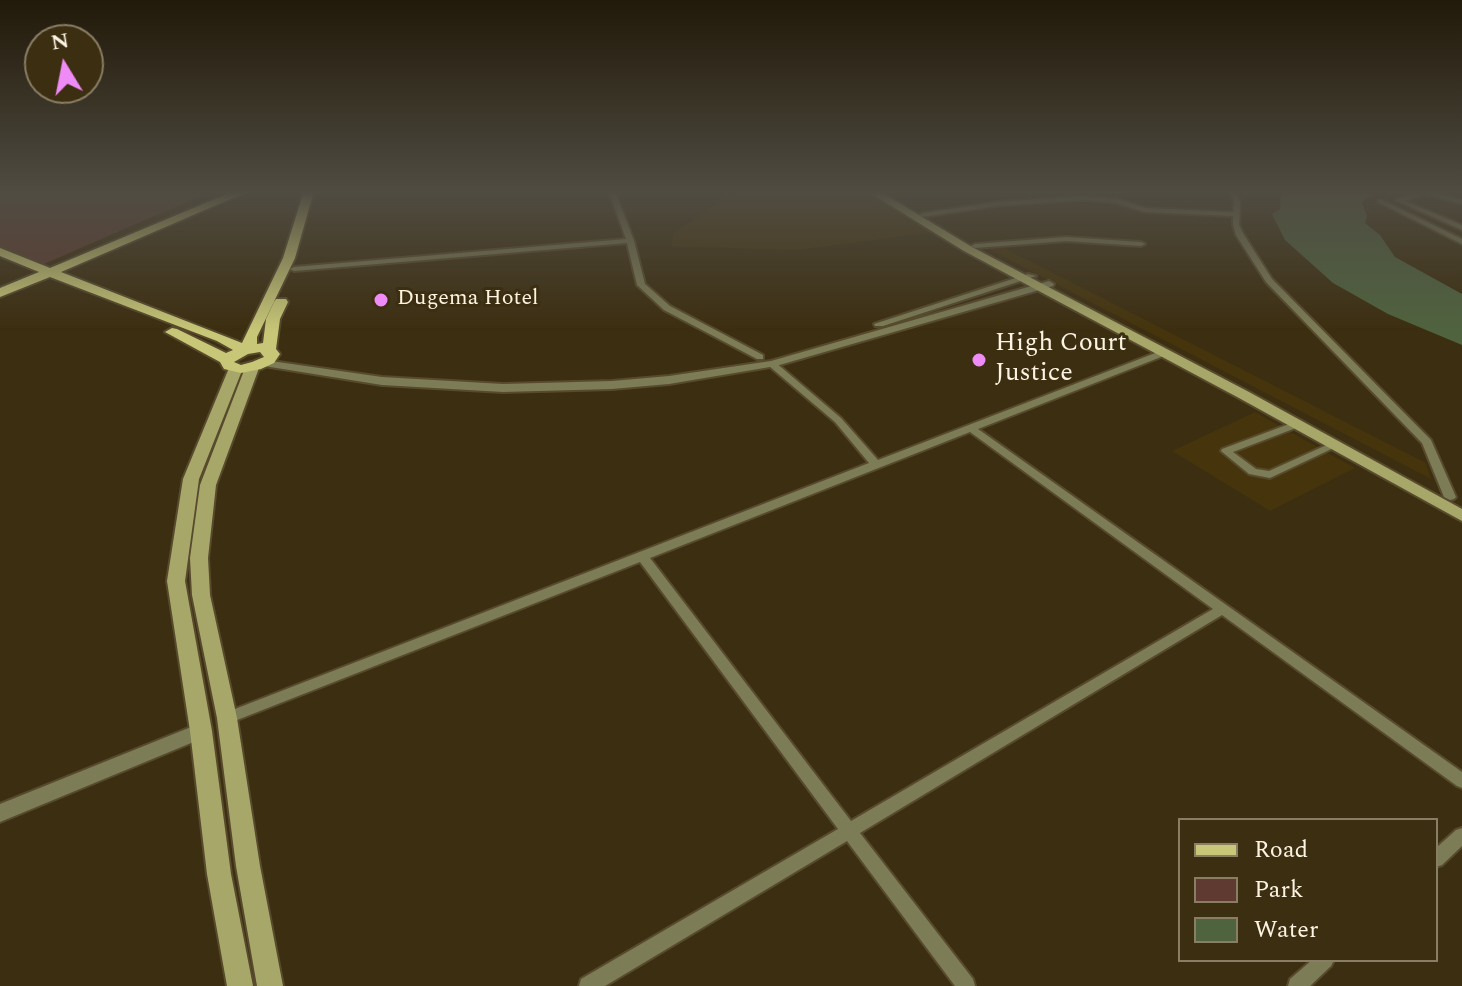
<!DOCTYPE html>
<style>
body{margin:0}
#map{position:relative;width:1462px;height:986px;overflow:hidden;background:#3c2e10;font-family:Spectral,serif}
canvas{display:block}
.legend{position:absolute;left:1178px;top:818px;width:260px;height:144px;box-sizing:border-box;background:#3c2e10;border:2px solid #897d64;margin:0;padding:10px 14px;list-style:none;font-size:24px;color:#fcf3e2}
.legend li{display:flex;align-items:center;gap:16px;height:40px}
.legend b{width:40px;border:2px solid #897d64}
.north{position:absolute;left:24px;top:24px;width:80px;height:80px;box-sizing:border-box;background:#3c2e10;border:2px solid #897d64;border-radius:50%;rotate:350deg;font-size:22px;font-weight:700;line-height:32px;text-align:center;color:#fcf3e2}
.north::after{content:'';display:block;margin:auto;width:28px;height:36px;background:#ef8bf6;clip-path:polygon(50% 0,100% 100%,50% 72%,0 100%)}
</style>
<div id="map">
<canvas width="1462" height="986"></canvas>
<ul class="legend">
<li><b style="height:10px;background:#c8c777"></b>Road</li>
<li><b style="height:22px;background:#5e3a30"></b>Park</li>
<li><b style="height:22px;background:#4f633f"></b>Water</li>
</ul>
<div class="north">N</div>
</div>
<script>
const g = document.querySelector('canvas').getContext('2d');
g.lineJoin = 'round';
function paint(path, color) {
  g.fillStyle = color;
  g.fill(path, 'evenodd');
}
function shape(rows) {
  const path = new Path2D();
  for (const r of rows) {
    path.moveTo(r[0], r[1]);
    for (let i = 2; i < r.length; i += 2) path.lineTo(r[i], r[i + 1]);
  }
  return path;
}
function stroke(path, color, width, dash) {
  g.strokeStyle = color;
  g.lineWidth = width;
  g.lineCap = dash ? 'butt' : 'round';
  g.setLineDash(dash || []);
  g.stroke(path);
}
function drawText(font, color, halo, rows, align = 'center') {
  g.font = font + ' Spectral,serif';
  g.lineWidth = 6;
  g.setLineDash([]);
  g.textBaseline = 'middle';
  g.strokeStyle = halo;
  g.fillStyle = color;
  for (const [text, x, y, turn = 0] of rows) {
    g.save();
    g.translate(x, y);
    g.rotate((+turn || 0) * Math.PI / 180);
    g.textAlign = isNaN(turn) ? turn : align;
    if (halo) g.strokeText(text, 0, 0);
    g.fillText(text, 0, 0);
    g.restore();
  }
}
paint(shape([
 [742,194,873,194,935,232,797,250,672,246,673,234,727,196],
 [985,247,1002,247,1426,463,1431,479],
 [1255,412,1355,468,1270,511,1172,451]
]), '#45340c');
paint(shape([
 [0,194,205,194,37,267,0,250]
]), '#5e3a30');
paint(shape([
 [1281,194,1373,194,1362,202,1367,216,1365,223,1380,235,1395,257,1462,294,1462,345,1388,314,1333,283,1285,240,1272,214,1280,209]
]), '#4f633f');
const minor = shape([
 [610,194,616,194,634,241,645,284,670,306,763,355,763,359,757,359,664,310,637,285,627,243,294,271,290,269,294,267,626,239,610,194],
 [1231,194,1237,194,1240,202,1239,225,1244,235,1272,279,1431,440,1456,497,1454,499,1450,500,1444,497,1422,443,1266,282,1236,235,1233,225,1233,216,1145,212,1116,203,1084,200,997,206,922,217,919,215,922,213,997,202,1084,196,1117,199,1146,208,1233,212,1234,202,1231,194],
 [1413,194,1424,194,1405,201,1462,225,1462,230,1395,200,1413,194],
 [1427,194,1439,194,1462,200,1462,204,1427,194],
 [1378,200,1382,200,1462,239,1462,244,1378,202,1378,200],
 [1066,237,1141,242,1145,244,1141,246,1066,241,975,248,971,246,975,244,1066,237],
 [1163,350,1167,353,1166,355,978,429,1462,772,1462,788,1457,786,1222,615,860,833,973,979,975,986,955,986,847,841,605,986,579,986,581,979,838,829,640,562,232,722,227,724,222,722,220,718,222,714,869,463,835,422,769,366,769,362,775,362,841,418,878,460,1163,350],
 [970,432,1213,609,851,821,650,558,970,432],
 [1297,421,1301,422,1302,424,1301,426,1233,452,1256,469,1269,471,1331,443,1339,443,1340,445,1270,478,1249,474,1221,451,1222,449,1297,421],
 [1462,828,1462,846,1442,865,1436,867,1436,848,1456,830,1462,828],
 [1312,960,1334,960,1331,966,1310,986,1288,986,1290,979,1312,960]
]);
const tertiary = shape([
 [1028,274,1036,276,883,326,875,326,874,324,1028,274],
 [1049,281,1054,284,1053,286,776,366,669,384,612,389,503,392,382,385,264,366,258,363,264,360,382,377,503,384,612,381,669,376,771,361,1049,281],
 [201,723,208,726,210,731,208,736,0,822,0,804,201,723]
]);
const secondary = shape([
 [872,194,884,194,972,247,1249,392,1462,509,1462,521,1239,398,964,251,872,194],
 [236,364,243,368,199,479,185,581,212,731,231,874,253,986,227,986,207,874,190,731,167,581,183,479,229,368,236,364],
 [252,364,259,368,216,485,208,558,210,595,237,718,260,866,283,986,257,986,236,866,217,718,192,595,190,558,200,485,245,368,252,364]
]);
const primary = shape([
 [227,194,242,194,61,272,242,343,283,258,303,194,313,194,295,258,257,337,257,344,263,343,266,319,274,302,276,299,286,299,288,302,280,319,276,349,280,354,274,363,261,369,241,373,224,369,220,362,165,332,172,328,177,329,226,353,233,350,217,341,50,277,0,297,0,288,39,272,0,256,0,248,50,268,227,194],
 [260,352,264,357,252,362,241,365,234,362,248,354,260,352]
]);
stroke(minor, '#574a2d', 4);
stroke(tertiary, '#574a2d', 4);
stroke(secondary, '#574a2d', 4);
stroke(primary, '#574a2d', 4);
paint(minor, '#7c7c56');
paint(tertiary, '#7c7c56');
paint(secondary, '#a7a769');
paint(primary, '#c8c777');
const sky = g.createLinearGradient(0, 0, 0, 332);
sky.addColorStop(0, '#211909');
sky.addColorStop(0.58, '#504c42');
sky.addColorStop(1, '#504c4200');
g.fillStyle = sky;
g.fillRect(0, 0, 1462, 332);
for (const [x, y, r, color] of [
 [381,300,8,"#ef8bf6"],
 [979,360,8,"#ef8bf6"]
]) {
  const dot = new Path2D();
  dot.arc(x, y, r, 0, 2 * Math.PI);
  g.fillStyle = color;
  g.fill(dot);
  stroke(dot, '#3c2e10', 3);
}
drawText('22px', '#fcf3e2', '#3c2e10', [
 ["Dugema Hotel",397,300]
], 'left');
drawText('26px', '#fcf3e2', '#3c2e10', [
 ["High Court",995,345],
 ["Justice",995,375]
], 'left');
</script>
